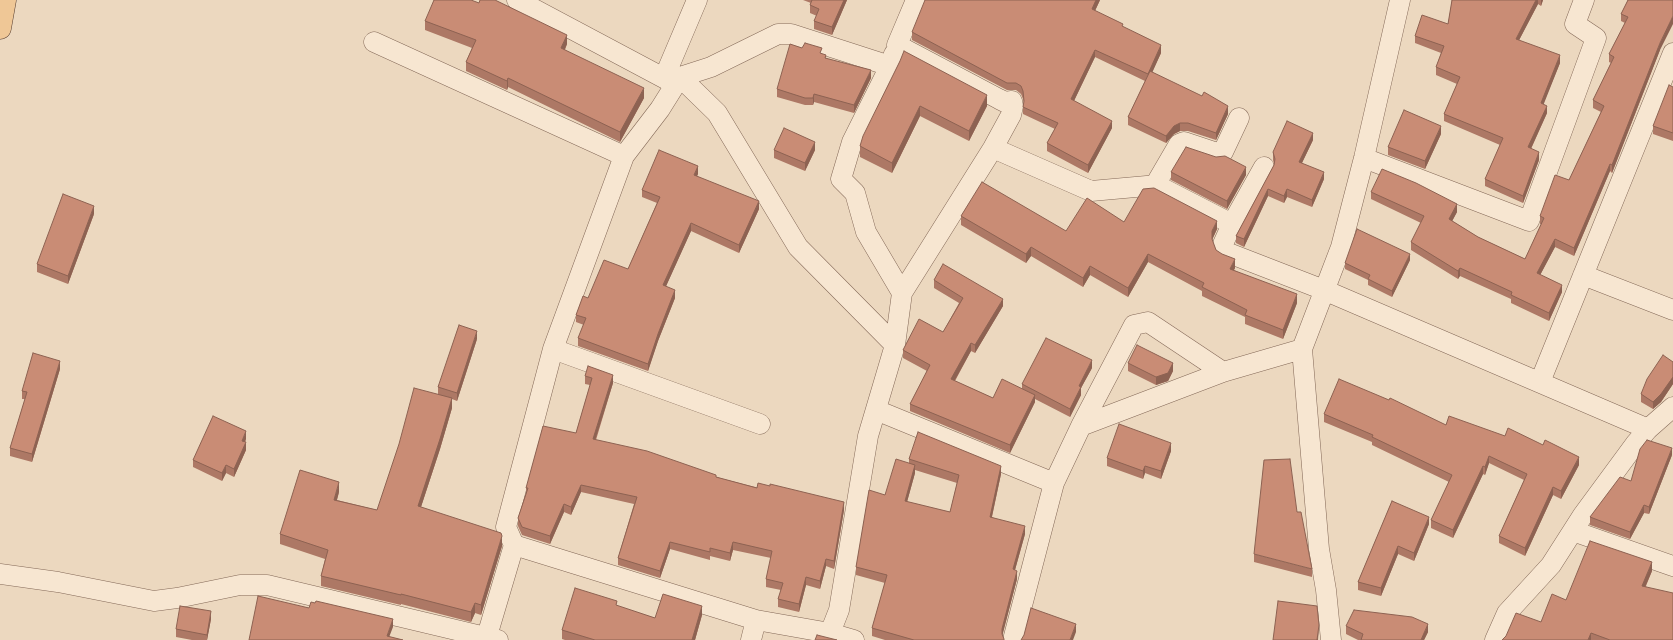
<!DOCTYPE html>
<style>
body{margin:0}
canvas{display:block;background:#ecd8bf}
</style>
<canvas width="1673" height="640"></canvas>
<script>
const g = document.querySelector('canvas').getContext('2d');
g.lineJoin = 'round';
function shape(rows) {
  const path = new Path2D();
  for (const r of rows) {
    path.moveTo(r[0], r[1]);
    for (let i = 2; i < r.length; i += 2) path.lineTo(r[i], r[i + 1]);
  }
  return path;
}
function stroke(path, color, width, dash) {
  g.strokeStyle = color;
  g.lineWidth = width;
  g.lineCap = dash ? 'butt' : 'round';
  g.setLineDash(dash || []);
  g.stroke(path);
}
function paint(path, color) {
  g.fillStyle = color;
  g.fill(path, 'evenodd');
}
const minor = shape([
 [517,0,675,84],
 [374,42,624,156],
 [894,54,890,66,852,142,841,179,855,193,866,232,902,293],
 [680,77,717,113,798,247,895,345],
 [664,78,697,0],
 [1239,118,1223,152,1220,154,1184,142,1179,144,1158,180,1158,185,1160,187,1232,224,1223,244,1223,247,1226,252,1324,290,1648,429],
 [993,148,1091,191,1158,185],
 [1364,158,1529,221,1596,38,1575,24,1584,0],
 [1232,224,1264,167],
 [1583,275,1673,310],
 [553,349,760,424],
 [1540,382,1673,53],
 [876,410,1054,483],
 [1081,426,1223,372,1302,349],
 [1573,531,1673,566],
 [514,545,756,620,830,633,854,640],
 [0,574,58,582,154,601,177,598,240,585,267,585,498,640],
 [830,633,839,610,868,436,895,345,902,293,993,148,1011,115,1013,106,1012,101,1005,102,999,99,897,45,916,0],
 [487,636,514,545,506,527,553,349,624,156,660,109,680,77,711,67,778,34,791,34,890,66],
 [751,640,756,620],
 [1013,640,1054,483,1081,426,1134,325,1148,322,1223,372],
 [1331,640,1326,590,1319,549,1302,349,1341,247,1364,158,1400,0],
 [1495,640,1507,613,1551,565,1583,515,1636,443,1648,429,1673,407]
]);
const primary = shape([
 [0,28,5,0]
]);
stroke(minor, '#846958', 21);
stroke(primary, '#51382c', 23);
stroke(minor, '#f7e6d1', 20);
stroke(primary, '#efc796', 22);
paint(shape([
 [803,0,847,0,832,35,814,29,814,21,817,16,810,13,810,5,811,3],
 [1100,0,1095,11,1123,27,1161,53,1152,72,1228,114,1216,140,1188,131,1180,131,1174,134,1166,143,1128,125,1128,117,1145,81,1095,57,1074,101,1112,128,1088,173,1047,151,1047,143,1055,129,1023,114,1023,107,1024,103,1023,99,1021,94,1016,90,1007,90,912,40,912,32],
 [1452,0,1543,0,1541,6,1538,4,1519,40,1560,63,1543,104,1547,113,1531,149,1539,160,1523,203,1485,186,1485,179,1500,145,1444,121,1444,114,1457,84,1436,75,1436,67,1441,53,1415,43,1415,36,1448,24],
 [1628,0,1660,50,1612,173,1610,171,1574,256,1555,247,1540,275,1562,292,1549,321,1511,303,1511,299,1460,276,1458,279,1411,250,1411,242,1421,223,1371,199,1371,192,1457,212,1452,221,1478,237,1525,259,1541,224,1540,224,1540,216,1569,180,1601,112,1593,108,1593,100,1611,63,1609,62,1609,54,1625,23,1621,21,1621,14],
 [425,21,567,44,565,50,644,98,620,142,508,87,507,90,466,71,466,62,472,48,425,30],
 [822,54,826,58,871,78,854,113,814,102,813,105,805,105,777,97,777,89],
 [900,61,987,106,969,141,920,116,892,173,860,157,860,146],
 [1673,87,1673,141,1653,134,1653,126],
 [1441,134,1425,169,1388,155,1388,147],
 [1313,140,1302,163,1324,179,1312,207,1287,197,1284,203,1268,196,1244,247,1236,243,1236,236,1274,165,1274,164,1273,160,1273,152],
 [774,150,815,150,805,171,774,158],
 [1171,172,1246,175,1227,209,1171,180],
 [698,174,697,176,759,209,739,253,691,231,666,286,675,298,658,341,648,371,578,346,578,338,584,325,576,322,576,315,588,298,628,269,657,203,642,197,642,190],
 [94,214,68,284,37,272,37,264],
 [961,216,1066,231,1124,222,1217,229,1212,240,1216,250,1235,268,1234,270,1297,303,1283,339,1245,324,1245,317,1202,296,1202,291,1148,262,1128,297,1090,275,1083,287,1031,256,1026,263,961,225],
 [1410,260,1392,297,1368,285,1368,280,1345,269,1345,263],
 [934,280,1003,306,975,353,971,351,955,381,993,398,1022,389,1022,384,1092,368,1081,388,1081,395,1070,417,1035,399,1035,402,1010,453,910,411,910,404,927,371,903,358,903,350,943,332,959,303,934,288],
 [477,339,457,401,452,399,452,408,440,449,421,507,502,546,481,615,475,613,471,622,401,604,401,605,321,586,321,576,325,559,280,544,280,534,339,492,337,500,377,510,438,394,438,387],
 [1673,362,1673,384,1661,402,1653,409,1641,402,1641,394],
 [1128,363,1173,371,1168,381,1156,385,1128,371],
 [60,369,32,462,10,456,10,448,25,399,22,399,22,391],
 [585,376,613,383,596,440,716,477,844,510,834,569,826,566,820,589,806,585,799,612,778,607,778,599,781,590,766,587,766,579,771,558,733,550,730,561,710,556,710,560,670,549,660,578,618,565,618,558,634,504,581,492,571,515,564,512,550,544,522,535,518,526,518,518,526,493,526,488,576,433,590,385,585,384],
 [1324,414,1446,425,1579,465,1561,499,1553,495,1525,556,1499,543,1499,536,1524,480,1489,463,1485,475,1483,474,1453,538,1431,528,1431,520,1449,482,1372,445,1372,442,1324,422],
 [246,439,245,442,246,450,234,477,226,473,222,481,193,467,193,460],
 [1171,451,1161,479,1145,473,1143,479,1107,466,1107,458],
 [1672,455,1649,514,1644,513,1630,539,1590,525,1590,517,1631,481],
 [909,459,1001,474,992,517,1025,534,1015,570,1017,579,1002,635,1004,640,885,640,872,636,872,628,885,583,856,575,856,567,885,495,909,463],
 [915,470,957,483,950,512,907,502,915,473],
 [1392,501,1429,524,1414,561,1398,554,1381,596,1358,590,1358,582],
 [1254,554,1312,569,1312,577,1254,562],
 [1652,571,1646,586,1673,640,1502,640,1541,622,1566,600],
 [617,606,655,618,702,615,695,640,565,640,562,639,562,630],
 [211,619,207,640,192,640,176,637,176,629],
 [1346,626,1428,632,1424,640,1358,640,1346,634]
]), '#ad7865');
paint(shape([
 [844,0,847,0,832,35,832,27],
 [1096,0,1100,0,1092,17,1092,9],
 [1536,0,1538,0,1538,4,1516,46,1516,39],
 [1541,0,1543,0,1541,6],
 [1673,16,1673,24,1660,50,1612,173,1612,165,1660,43],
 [567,35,567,44,561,57,561,48],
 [1161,45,1161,53,1148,82,1148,74],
 [1095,50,1095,57,1071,107,1071,99],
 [1560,55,1560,63,1541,111,1541,103],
 [871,70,871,78,854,113,854,105],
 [508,78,508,87,507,90,507,81],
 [644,88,644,98,620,142,620,132],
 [814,94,814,102,813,105,813,98],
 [987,95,987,106,969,141,969,131],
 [920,106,920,116,892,173,892,163],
 [1228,106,1228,114,1216,140,1216,133],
 [1547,106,1547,113,1528,155,1528,147],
 [1112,121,1112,128,1088,173,1088,165],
 [1180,123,1180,131,1174,134,1166,143,1166,136,1174,126],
 [1441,126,1441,134,1425,169,1425,161],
 [1313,133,1313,140,1299,169,1299,162],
 [815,142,815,150,805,171,805,163],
 [1539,152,1539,160,1523,203,1523,196],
 [1610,164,1610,171,1574,256,1574,248],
 [698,166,698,174,694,182,694,175],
 [1246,167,1246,175,1227,209,1227,201],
 [1324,172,1324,179,1312,207,1312,200],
 [1268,189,1268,196,1244,247,1244,239],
 [1287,189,1287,197,1284,203,1284,196],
 [759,201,759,209,739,253,739,245],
 [1457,204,1457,212,1449,227,1449,219],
 [94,206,94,214,68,284,68,276],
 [1217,221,1217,229,1212,240,1212,247,1212,231],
 [691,223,691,231,663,293,663,285],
 [1555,239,1555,247,1537,281,1537,273],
 [1031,247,1031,256,1026,263,1026,254],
 [1148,254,1148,262,1128,297,1128,288],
 [1410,254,1410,260,1392,297,1392,291],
 [1235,259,1235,268,1230,277,1230,269],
 [1090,266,1090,275,1083,287,1083,278],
 [1460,268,1460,276,1458,279,1458,271],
 [1562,285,1562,292,1549,321,1549,313],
 [675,290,675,298,658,341,648,371,648,364,658,334],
 [1297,294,1297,303,1283,339,1283,330],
 [1003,299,1003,306,975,353,975,345],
 [477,331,477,339,457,401,457,393],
 [971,343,971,351,951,387,951,379],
 [1092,360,1092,368,1081,388,1081,395,1070,417,1070,409,1079,386],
 [60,361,60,369,32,462,32,454],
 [1173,363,1173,371,1168,381,1156,385,1156,377],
 [613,375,613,383,593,447,593,439],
 [1673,377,1673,384,1661,402,1653,409,1653,402],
 [1035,395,1035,402,1010,453,1010,445],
 [452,398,452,408,440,449,418,516,418,506],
 [246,431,246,439,242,449,242,441],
 [246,442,246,450,234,477,234,469],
 [1171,443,1171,451,1161,479,1161,471],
 [1672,448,1672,455,1649,514,1649,507],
 [1489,456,1489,463,1485,475,1485,467],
 [1579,457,1579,465,1561,499,1561,491],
 [226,465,226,473,222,481,222,473],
 [915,465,915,473,905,509,905,501],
 [1001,466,1001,474,990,525,990,517],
 [1145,466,1145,473,1143,479,1143,471],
 [1483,466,1483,474,1453,538,1453,530],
 [339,482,339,492,334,510,334,500],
 [581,485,581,492,571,515,571,507],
 [1553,487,1553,495,1525,556,1525,548],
 [844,502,844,510,834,569,834,561],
 [564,504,564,512,550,544,550,536],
 [1644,505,1644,513,1630,539,1630,532],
 [1429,517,1429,524,1414,561,1414,553],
 [1025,526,1025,534,1013,577,1013,569],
 [502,536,502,546,481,615,481,605],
 [670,542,670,549,660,578,660,571],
 [733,542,733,550,730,561,730,553],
 [1398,546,1398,554,1381,596,1381,588],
 [826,559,826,566,820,589,820,581],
 [1652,562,1652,571,1642,594,1642,586],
 [1017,571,1017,579,1002,637,1002,629],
 [806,577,806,585,799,612,799,604],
 [475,603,475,613,471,622,471,612],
 [702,606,702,615,695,640,692,640],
 [211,611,211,619,207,640,207,635],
 [393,619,393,627,388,640,387,636],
 [1076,624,1076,632,1073,640,1070,640],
 [1428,624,1428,632,1424,640,1421,640],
 [1319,625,1318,640,1317,640],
 [1591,633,1591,640,1588,640]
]), '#8d6252');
const building = shape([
 [434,0,471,0,479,3,480,0,495,0,567,35,561,48,644,88,620,132,508,78,507,81,466,62,476,40,425,21,434,0],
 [812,0,844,0,832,27,814,21,819,9,810,5,812,0],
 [925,0,1096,0,1092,9,1123,24,1122,26,1161,45,1148,74,1095,50,1071,99,1112,121,1088,165,1047,143,1058,123,1023,107,1024,101,1023,91,1021,86,1016,83,1007,83,912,32,925,0],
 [1452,0,1536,0,1516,39,1560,55,1541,103,1547,106,1528,147,1539,152,1523,196,1485,179,1503,138,1444,114,1460,77,1436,67,1444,46,1415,36,1422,15,1448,24,1452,0],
 [1628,0,1673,0,1673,16,1660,43,1612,165,1610,164,1574,248,1555,239,1537,273,1562,285,1549,313,1511,295,1512,292,1460,268,1458,271,1411,242,1424,216,1371,192,1382,169,1416,183,1457,204,1449,219,1478,237,1525,259,1544,218,1540,216,1555,175,1569,180,1604,106,1593,100,1614,57,1609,54,1628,17,1621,14,1628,0],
 [805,43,822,48,820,53,826,55,825,58,871,70,854,105,814,94,813,98,805,98,777,89,790,44,802,48,805,43],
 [904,51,987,95,969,131,920,106,892,163,860,146,863,136,900,61,904,51],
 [1150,71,1202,96,1204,92,1228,106,1216,133,1188,123,1180,123,1174,126,1166,136,1128,117,1150,71],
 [1669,85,1673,87,1673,133,1653,126,1669,85],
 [1404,110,1441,126,1425,161,1388,147,1404,110],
 [1287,121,1313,133,1299,162,1324,172,1312,200,1287,189,1284,196,1268,189,1244,239,1236,236,1274,165,1275,159,1273,152,1287,121],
 [784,128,815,142,805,163,774,150,784,128],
 [1186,147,1216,157,1225,156,1246,167,1227,201,1171,172,1186,147],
 [659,150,698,166,694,175,759,201,739,245,691,223,663,285,675,290,658,334,648,364,578,338,586,318,576,315,583,296,588,298,604,260,628,269,660,197,642,190,659,150],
 [982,182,1066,231,1087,198,1124,222,1143,189,1154,188,1217,221,1212,231,1212,239,1216,250,1222,254,1235,259,1230,269,1297,294,1283,330,1245,315,1247,310,1202,287,1204,283,1148,254,1128,288,1090,266,1083,278,1031,247,1026,254,961,216,982,182],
 [63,194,94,206,68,276,37,264,63,194],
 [1357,229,1410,254,1392,291,1368,279,1370,275,1345,263,1357,229],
 [943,264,1003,299,975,345,971,343,951,379,993,398,1002,379,1035,395,1010,445,910,404,930,365,903,350,919,319,943,332,963,298,934,280,943,264],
 [459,325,477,331,457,393,438,387,459,325],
 [1046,338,1092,360,1079,386,1081,387,1070,409,1022,384,1046,338],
 [1137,345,1173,363,1168,373,1156,377,1128,363,1137,345],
 [33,353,60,361,32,454,10,448,27,392,22,391,33,353],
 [1663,355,1673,362,1673,377,1661,394,1653,402,1641,394,1647,379,1663,355],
 [588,366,613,375,593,439,647,451,716,475,716,477,757,488,758,483,770,486,770,484,844,502,834,561,826,559,820,581,806,577,799,604,778,599,783,583,766,579,772,551,733,542,730,553,710,548,710,552,670,542,660,571,618,558,637,497,581,485,571,507,564,504,550,536,522,527,518,518,528,488,526,488,543,426,576,433,592,378,585,376,588,366],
 [1339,379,1389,400,1390,398,1446,425,1449,416,1505,436,1508,428,1543,445,1545,440,1579,457,1561,491,1553,487,1525,548,1499,536,1527,474,1489,456,1485,467,1483,466,1453,530,1431,520,1452,475,1372,437,1373,435,1324,414,1339,379],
 [414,388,452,398,440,439,418,506,501,533,502,536,481,605,475,603,471,612,401,594,401,595,321,576,328,550,280,534,300,470,339,482,334,500,377,510,399,444,414,388],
 [213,416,246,431,242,441,246,442,234,469,226,465,222,473,193,460,213,416],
 [1119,424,1171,443,1161,471,1145,466,1143,471,1107,458,1119,424],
 [918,432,1001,466,990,517,1025,526,1013,569,1017,571,1002,629,1002,634,1004,639,1004,640,914,640,872,628,887,575,856,567,869,490,885,495,896,459,915,465,905,501,950,512,959,475,909,459,918,432],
 [1647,440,1672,448,1649,507,1644,505,1630,532,1590,517,1620,477,1631,481,1640,449,1647,440],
 [1290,459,1297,512,1301,512,1312,569,1254,554,1264,460,1290,459],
 [1392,501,1429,517,1414,553,1398,546,1381,588,1358,582,1392,501],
 [1590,541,1652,562,1642,586,1673,593,1673,640,1610,640,1591,633,1588,640,1502,640,1506,636,1516,613,1541,622,1552,594,1566,600,1590,541],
 [575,588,617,601,616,605,655,618,663,594,702,606,692,640,595,640,562,630,575,588],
 [258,596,309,608,311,602,315,603,316,601,393,619,387,636,403,640,249,640,258,596],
 [1278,601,1317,606,1319,625,1317,640,1273,640,1278,601],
 [180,606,211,611,207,635,176,629,180,606],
 [1031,608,1076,624,1070,640,1021,640,1024,635,1031,608],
 [1354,610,1412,617,1428,624,1421,640,1361,640,1363,634,1346,626,1354,610],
 [817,635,837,640,815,640,817,635]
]);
paint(building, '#c98c75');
stroke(building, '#8d6252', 1);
</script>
